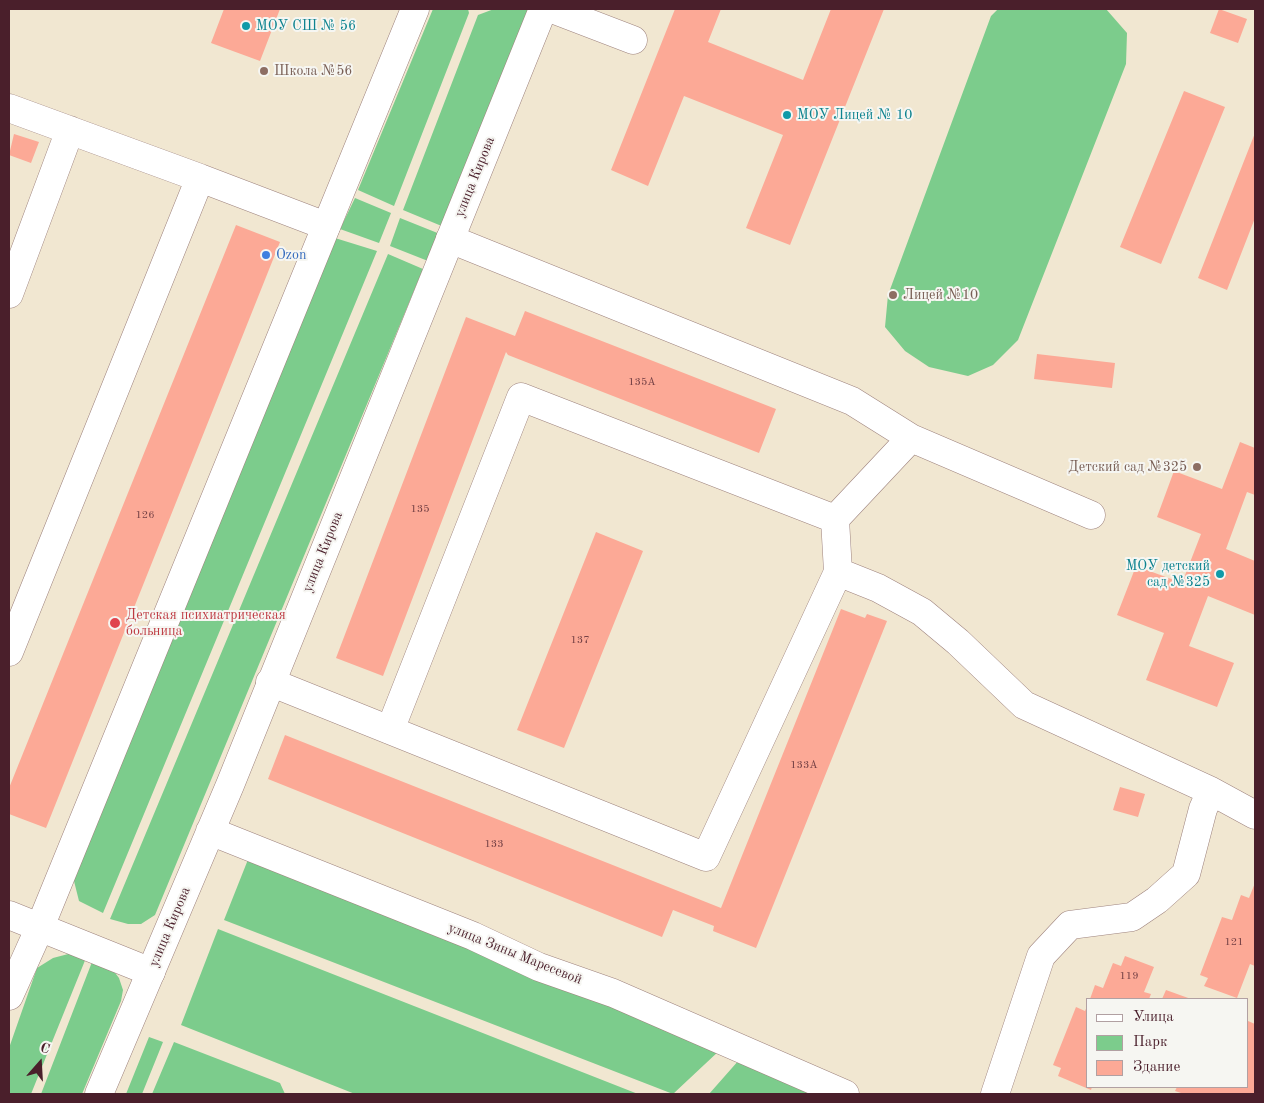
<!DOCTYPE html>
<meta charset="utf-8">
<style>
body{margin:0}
#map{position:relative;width:1264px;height:1103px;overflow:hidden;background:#f1e7d1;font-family:"Old Standard TT",serif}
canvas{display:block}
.frame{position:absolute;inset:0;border:10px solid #4a1f2b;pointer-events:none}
.legend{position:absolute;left:1086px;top:998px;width:162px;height:90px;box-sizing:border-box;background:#f6f6f2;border:1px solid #b1a0a2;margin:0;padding:6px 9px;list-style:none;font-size:15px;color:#4a1f2b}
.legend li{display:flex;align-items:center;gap:10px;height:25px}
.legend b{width:25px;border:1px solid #b1a0a2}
.north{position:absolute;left:15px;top:1038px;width:50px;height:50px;-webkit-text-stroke:4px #f6f6f2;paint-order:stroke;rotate:19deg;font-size:14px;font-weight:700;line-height:20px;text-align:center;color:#4a1f2b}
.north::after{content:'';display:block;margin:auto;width:18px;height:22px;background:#4a1f2b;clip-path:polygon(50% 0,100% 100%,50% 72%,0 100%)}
</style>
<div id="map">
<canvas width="1264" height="1103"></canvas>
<div class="frame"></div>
<ul class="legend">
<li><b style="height:6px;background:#fff"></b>Улица</li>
<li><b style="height:14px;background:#7ccc8c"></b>Парк</li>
<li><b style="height:14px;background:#fca996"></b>Здание</li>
</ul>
<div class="north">С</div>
</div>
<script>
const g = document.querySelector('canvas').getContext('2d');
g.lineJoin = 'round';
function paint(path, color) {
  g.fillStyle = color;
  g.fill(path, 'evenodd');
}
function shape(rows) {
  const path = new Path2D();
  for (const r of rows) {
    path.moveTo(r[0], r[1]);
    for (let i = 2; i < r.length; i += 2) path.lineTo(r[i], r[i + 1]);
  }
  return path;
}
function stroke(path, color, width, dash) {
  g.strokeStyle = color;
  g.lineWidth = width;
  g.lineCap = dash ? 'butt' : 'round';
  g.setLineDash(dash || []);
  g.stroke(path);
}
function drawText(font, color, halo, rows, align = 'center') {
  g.font = font + ' "Old Standard TT",serif';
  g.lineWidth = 4;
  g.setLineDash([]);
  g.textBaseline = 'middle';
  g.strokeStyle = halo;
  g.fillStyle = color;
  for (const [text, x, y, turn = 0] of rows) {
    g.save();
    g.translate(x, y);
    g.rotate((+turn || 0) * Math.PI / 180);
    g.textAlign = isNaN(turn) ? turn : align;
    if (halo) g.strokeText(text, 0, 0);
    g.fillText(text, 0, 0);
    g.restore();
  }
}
paint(shape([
 [433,9,468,9,469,13,394,206,358,190],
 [494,9,530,9,444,227,403,210,478,15],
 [998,9,1106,9,1127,33,1126,64,1018,340,993,365,968,376,929,367,905,351,885,327,888,295,991,16],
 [355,198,391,213,379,243,340,229],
 [400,218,440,234,428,261,390,246],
 [335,238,377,251,103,913,79,901,73,877],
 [388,254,423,269,155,915,141,924,128,924,110,919],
 [249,857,720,1050,673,1094,224,920],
 [218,929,638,1094,355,1094,181,1025],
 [72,953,86,958,31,1094,9,1094,9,1048,37,968,53,958],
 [92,962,110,966,119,978,123,990,121,1001,82,1094,41,1094],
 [149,1037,163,1042,142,1094,126,1094],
 [174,1042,280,1083,285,1094,152,1094],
 [739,1060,820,1094,709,1094]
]), '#7ccc8c');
paint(shape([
 [224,9,280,9,260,61,211,43],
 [675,9,721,9,708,42,803,80,831,9,884,9,790,245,746,228,783,135,684,96,648,186,611,170],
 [1219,9,1247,19,1238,43,1210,33],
 [1184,91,1225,107,1161,264,1120,247],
 [1255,133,1255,218,1227,290,1198,278],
 [14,134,39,142,31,163,9,155],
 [236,225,280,242,46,828,9,814,9,788],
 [525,311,776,409,759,453,508,355,506,352,383,676,336,658,466,317,515,336],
 [1037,354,1115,363,1112,388,1034,379],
 [1240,442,1255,448,1255,495,1247,492,1226,549,1255,561,1255,615,1208,596,1189,646,1234,663,1217,707,1146,680,1164,633,1117,615,1136,566,1182,583,1201,534,1157,517,1174,471,1222,489],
 [596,532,643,551,564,748,517,730],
 [841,609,865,618,867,614,887,621,756,948,713,931,714,926,673,910,662,937,268,779,285,735,721,908],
 [1120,787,1145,794,1138,817,1113,810],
 [1255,883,1255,966,1250,964,1237,998,1204,986,1208,978,1200,975,1222,917,1232,920,1241,895,1249,898],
 [1125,956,1154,967,1144,992,1151,994,1149,999,1090,999,1095,985,1103,988,1113,963,1121,966],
 [1166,990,1191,999,1162,999],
 [1088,1004,1088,1087,1092,1087,1091,1090,1058,1076,1061,1068,1053,1065,1076,1007,1085,1011],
 [1248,1021,1255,1024,1255,1094,1184,1094,1175,1091,1177,1087,1248,1087]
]), '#fca996');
const minor = shape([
 [552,9,633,40],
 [9,108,200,178],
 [450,239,852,401,911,438,1091,515],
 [9,294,70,130],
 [838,572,878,588,922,612,958,642,1024,705,1211,791,1255,815],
 [9,652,200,178,326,226],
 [270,682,706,857,838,572,835,519,911,438],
 [390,730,521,397,835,519],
 [9,915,151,972],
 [995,1094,1041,956,1070,925,1132,917,1157,900,1186,874,1203,809,1211,791]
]);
const major = shape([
 [210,831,473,936,539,967,613,993,845,1094],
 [9,996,40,927,415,9],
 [99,1094,230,785,543,9]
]);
stroke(minor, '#9e837e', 29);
stroke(major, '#9e837e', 29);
stroke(minor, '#fff', 28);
stroke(major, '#fff', 28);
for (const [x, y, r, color] of [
 [246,26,5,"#0f9aa8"],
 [264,71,5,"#8d6e63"],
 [787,115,5,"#0f9aa8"],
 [266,255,5,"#3f7fe0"],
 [893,295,5,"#8d6e63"],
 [1197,467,5,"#8d6e63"],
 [1220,574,5,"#0f9aa8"],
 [115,623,6,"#e0444e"]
]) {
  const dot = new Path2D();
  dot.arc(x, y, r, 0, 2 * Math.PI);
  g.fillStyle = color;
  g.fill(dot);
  stroke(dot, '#f6f6f2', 2);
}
drawText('11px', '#764246', null, [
 ["135А",642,382],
 ["135",420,509],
 ["126",145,515],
 ["137",580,640],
 ["133А",804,765],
 ["133",494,844],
 ["121",1234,942],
 ["119",1129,976]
]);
drawText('14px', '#0d838f', '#f6f6f2', [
 ["МОУ СШ № 56",256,26],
 ["МОУ Лицей № 10",797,115],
 ["МОУ детский",1210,566,"right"],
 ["сад №325",1210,582,"right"]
], 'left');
drawText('14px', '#785e54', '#f6f6f2', [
 ["Школа №56",274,71],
 ["Лицей №10",903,295],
 ["Детский сад №325",1187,467,"right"]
], 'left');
drawText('14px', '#4a1f2b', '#f6f6f2', [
 ["улица Кирова",475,177,-68],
 ["улица Кирова",323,552,-68],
 ["улица Кирова",170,927,-67],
 ["улица Зины Маресевой",515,954,22]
]);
drawText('14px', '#366cbe', '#f6f6f2', [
 ["Ozon",276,255]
], 'left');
drawText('14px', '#be3a42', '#f6f6f2', [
 ["Детская психиатрическая",126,615],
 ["больница",126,631]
], 'left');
</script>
